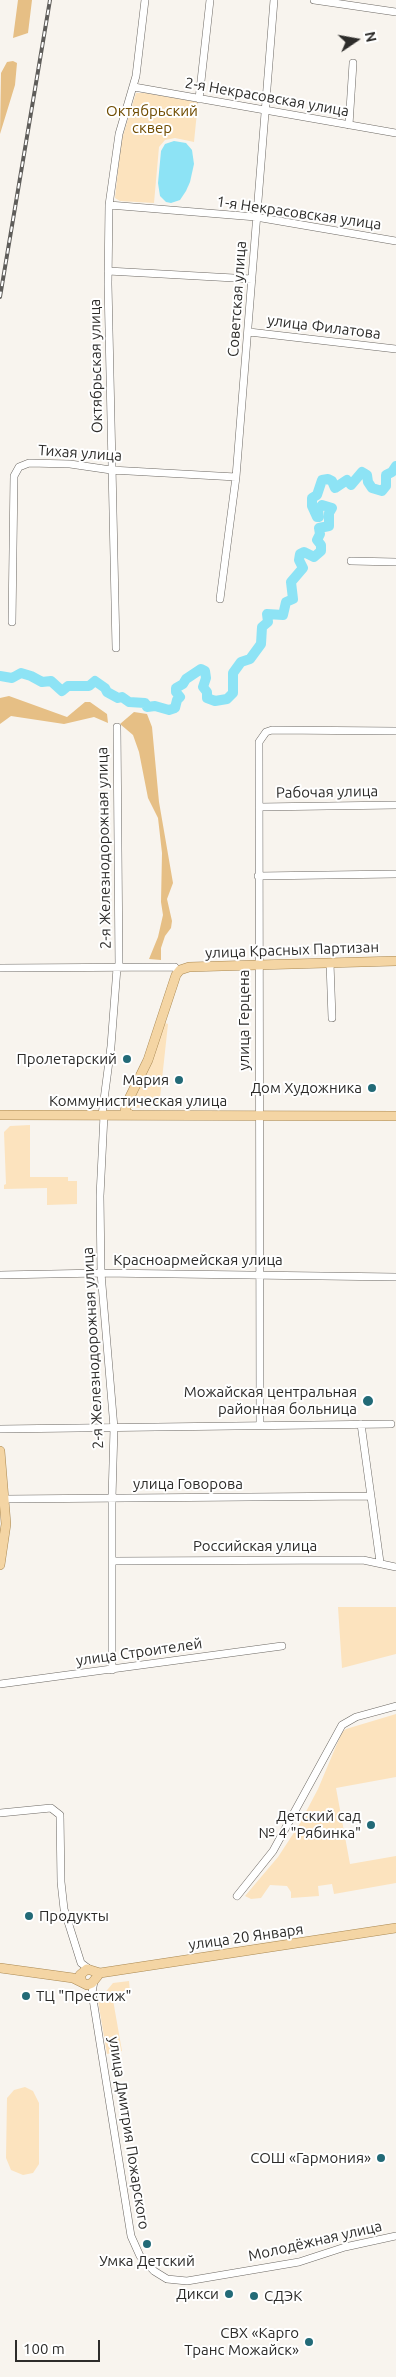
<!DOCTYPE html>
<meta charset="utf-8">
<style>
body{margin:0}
#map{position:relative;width:396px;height:2377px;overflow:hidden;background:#f8f4ee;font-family:Ubuntu,sans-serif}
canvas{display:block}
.north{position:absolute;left:331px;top:15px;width:50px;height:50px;-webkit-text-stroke:4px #fff;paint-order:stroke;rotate:78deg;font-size:14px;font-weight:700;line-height:20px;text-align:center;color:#2d2c2a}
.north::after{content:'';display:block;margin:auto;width:18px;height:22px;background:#2d2c2a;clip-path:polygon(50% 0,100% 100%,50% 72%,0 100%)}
.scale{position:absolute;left:15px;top:2340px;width:85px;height:22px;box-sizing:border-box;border:2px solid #2d2c2a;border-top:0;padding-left:6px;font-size:15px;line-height:18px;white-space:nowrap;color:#2d2c2a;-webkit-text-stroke:4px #fff;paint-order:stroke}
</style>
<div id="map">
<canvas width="396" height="2377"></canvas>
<div class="north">N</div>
<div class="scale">100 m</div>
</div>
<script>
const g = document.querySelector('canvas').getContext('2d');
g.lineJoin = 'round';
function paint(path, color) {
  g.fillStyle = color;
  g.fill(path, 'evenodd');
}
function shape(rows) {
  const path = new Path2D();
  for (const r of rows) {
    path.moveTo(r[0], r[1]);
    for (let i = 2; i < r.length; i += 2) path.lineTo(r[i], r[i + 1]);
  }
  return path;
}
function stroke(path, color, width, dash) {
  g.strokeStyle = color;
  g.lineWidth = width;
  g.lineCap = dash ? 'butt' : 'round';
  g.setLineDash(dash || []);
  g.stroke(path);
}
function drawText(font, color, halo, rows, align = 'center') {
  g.font = font + ' Ubuntu,sans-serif';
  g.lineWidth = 4;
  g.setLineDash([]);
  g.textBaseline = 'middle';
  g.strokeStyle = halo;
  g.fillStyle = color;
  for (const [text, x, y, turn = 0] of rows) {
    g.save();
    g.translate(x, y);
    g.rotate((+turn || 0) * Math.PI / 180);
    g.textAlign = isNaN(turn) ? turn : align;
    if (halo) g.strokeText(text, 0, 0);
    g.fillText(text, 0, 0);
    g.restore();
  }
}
paint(shape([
 [136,93,146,93,198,102,194,142,175,138,165,140,159,147,154,203,120,201,115,198,121,142],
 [165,1023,168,1024,159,1107,130,1108,149,1069],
 [30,1125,30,1177,68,1177,68,1181,77,1181,77,1204,47,1205,47,1188,4,1189,4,1185,6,1184,4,1132,10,1126],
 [338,1607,396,1607,396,1654,342,1668],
 [396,1714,396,1777,336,1788,350,1864,396,1856,396,1883,334,1894,332,1884,318,1886,319,1896,291,1898,291,1892,287,1886,270,1885,261,1898,251,1899,245,1896,278,1857,299,1825,318,1789,342,1732,346,1729],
 [129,1981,130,1992,115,1995,113,2000,122,2051,107,2054,98,2001,113,1983],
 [25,2087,33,2091,39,2103,39,2164,33,2173,23,2175,11,2170,6,2158,7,2098,14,2090]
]), '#fce3be');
paint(shape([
 [18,0,32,0,28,33,13,38],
 [13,61,17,63,15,85,0,134,1,73,7,62],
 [9,696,67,717,85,702,90,702,107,714,108,723,94,717,64,724,11,716,0,724,0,698],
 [134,712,147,714,152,727,159,802,173,883,167,899,172,921,171,928,165,936,161,948,161,960,149,959,158,937,163,915,161,902,162,853,158,818,148,798,139,752,133,735,120,724]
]), '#e6bf85');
paint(shape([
 [174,141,186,143,192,150,194,164,190,182,186,191,180,200,171,203,166,202,160,196,158,183,161,151,165,144]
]), '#8de3f5');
stroke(shape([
 [0,676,12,678,21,673,31,676,42,682,51,681,62,691,68,686,89,686,95,681,105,688,107,692,118,698,122,697,129,702,145,703,147,707,155,706,169,710,175,708,177,700,180,697,176,692,176,688,183,684,186,679,201,669,205,671,206,678,203,687,207,692,207,698,215,701,227,699,233,693,233,673,241,662,250,659,261,644,262,627,268,622,267,614,283,615,286,602,293,599,291,582,303,568,299,560,300,554,304,552,314,557,321,551,321,545,317,540,320,534,319,528,329,526,329,513,332,508,322,505,318,510,319,517,317,517,312,506,312,498,317,495,322,480,328,479,332,481,335,488,347,480,351,485,362,472,367,475,368,482,372,488,382,491,386,486,386,475,392,472,396,466]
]), '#8de3f5', 10);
const minor = shape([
 [314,0,396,12],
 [134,87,396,133],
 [199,99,210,0],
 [349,125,353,63],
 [109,205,256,217,396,241],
 [108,271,252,279],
 [249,332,396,349],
 [351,561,396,562],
 [220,599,236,477,274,0],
 [12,622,14,476,19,467,29,463,70,464,111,470,236,477],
 [116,648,108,284,109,205,119,134,136,76,145,0],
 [117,727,119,968],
 [259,807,396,805],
 [258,876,396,874],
 [330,963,332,1018],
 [0,968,175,967,178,972],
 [102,1115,111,1046,117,968],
 [104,1115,100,1196,101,1273,114,1428,112,1498,112,1670],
 [0,1275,101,1273,396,1277],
 [361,1424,380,1562],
 [260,1425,259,742,266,732,272,730,396,731],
 [0,1429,391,1424],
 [5,1499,371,1496],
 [113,1561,363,1560,396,1567],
 [0,1684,282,1646],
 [0,1813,51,1808,60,1815,61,1882,64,1909,81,1963,89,1969],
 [237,1896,273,1851,342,1725,356,1717,396,1706],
 [94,1981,92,1993,131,2236,140,2256,154,2271,167,2279,187,2281,299,2262,345,2247,396,2236]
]);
const major = shape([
 [0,1115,396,1116],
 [131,1115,125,1112,126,1105,148,1060,176,975,180,970,189,967,222,966,396,961],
 [0,1451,6,1524,0,1565],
 [0,1968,73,1978,87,1985,92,1983,100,1973],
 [82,1982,80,1975,87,1969,100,1973,396,1928]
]);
stroke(minor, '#6c6863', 8);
stroke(major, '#a98852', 10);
stroke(minor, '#fff', 7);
stroke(major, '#f4d5a4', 9);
const rail = shape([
 [0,297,50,0]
]);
stroke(rail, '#5f5d5a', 4);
stroke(rail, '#fff', 2, [5.5]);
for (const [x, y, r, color] of [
 [127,1059,5,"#226a77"],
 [179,1080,5,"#226a77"],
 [372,1088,5,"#226a77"],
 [368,1401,6,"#226a77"],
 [371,1825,5,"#226a77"],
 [29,1916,5,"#226a77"],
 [26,1996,5,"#226a77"],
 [381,2158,5,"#226a77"],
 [147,2244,5,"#226a77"],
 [229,2294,5,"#226a77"],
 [254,2296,5,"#226a77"],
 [309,2342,5,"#226a77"]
]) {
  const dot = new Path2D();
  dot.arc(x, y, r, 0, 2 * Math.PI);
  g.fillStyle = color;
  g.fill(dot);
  stroke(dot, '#fff', 2);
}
drawText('15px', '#2d2c2a', '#fff', [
 ["2-я Некрасовская улица",267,97,10],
 ["1-я Некрасовская улица",299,213,8],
 ["Советская улица",237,299,-86],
 ["улица Филатова",324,327,7],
 ["Октябрьская улица",96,366,-91],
 ["Тихая улица",80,453,4],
 ["Рабочая улица",327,792,-1],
 ["2-я Железнодорожная улица",104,848,-91],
 ["улица Красных Партизан",292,950,-2],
 ["улица Герцена",244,1020,-90],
 ["Коммунистическая улица",138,1101],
 ["Красноармейская улица",198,1260],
 ["2-я Железнодорожная улица",93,1348,-93],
 ["улица Говорова",188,1484],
 ["Российская улица",255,1546],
 ["улица Строителей",139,1652,-8],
 ["улица 20 Января",246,1937,-8],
 ["улица Дмитрия Пожарского",129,2133,81],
 ["Молодёжная улица",315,2241,-13]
]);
drawText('15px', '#704c00', '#fff', [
 ["Октябрьский",152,111],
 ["сквер",152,128]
]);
drawText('15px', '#2d2c2a', '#fff', [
 ["Пролетарский",117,1059],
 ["Мария",169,1080],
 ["Дом Художника",362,1088],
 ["Можайская центральная",357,1392],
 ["районная больница",357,1409],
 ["Детский сад",361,1816],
 ["№ 4 \"Рябинка\"",361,1833],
 ["Продукты",39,1916,"left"],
 ["ТЦ \"Престиж\"",36,1996,"left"],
 ["СОШ «Гармония»",371,2158],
 ["Умка Детский",147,2261,"center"],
 ["Дикси",219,2294],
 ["СДЭК",264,2296,"left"],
 ["СВХ «Карго",299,2333],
 ["Транс Можайск»",299,2350]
], 'right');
</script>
